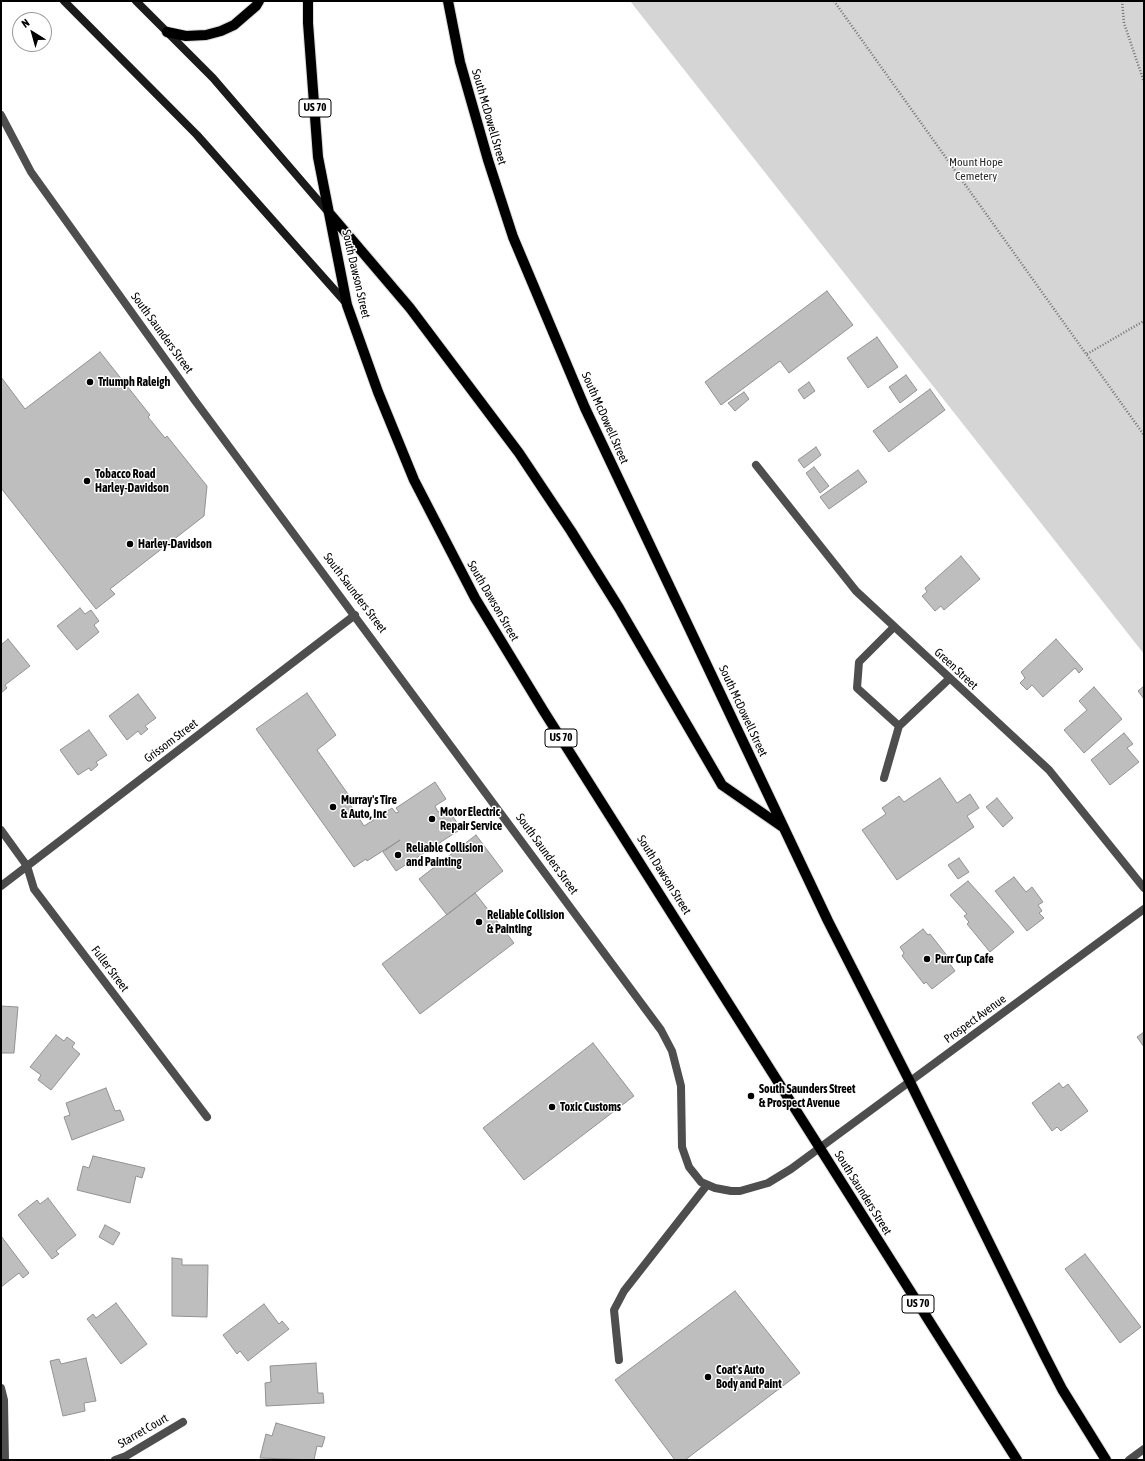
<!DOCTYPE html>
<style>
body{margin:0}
#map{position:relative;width:1145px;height:1461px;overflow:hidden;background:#fff;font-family:"Asap Condensed",sans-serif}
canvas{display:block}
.frame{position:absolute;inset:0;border:2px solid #000;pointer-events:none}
.north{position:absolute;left:12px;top:12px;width:40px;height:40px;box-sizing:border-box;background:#fff;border:1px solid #999;border-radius:50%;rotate:323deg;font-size:11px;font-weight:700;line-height:16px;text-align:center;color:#000}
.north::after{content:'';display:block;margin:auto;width:14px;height:18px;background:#000;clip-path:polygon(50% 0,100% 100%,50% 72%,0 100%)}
</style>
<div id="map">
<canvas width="1145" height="1461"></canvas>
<div class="frame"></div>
<div class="north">N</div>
</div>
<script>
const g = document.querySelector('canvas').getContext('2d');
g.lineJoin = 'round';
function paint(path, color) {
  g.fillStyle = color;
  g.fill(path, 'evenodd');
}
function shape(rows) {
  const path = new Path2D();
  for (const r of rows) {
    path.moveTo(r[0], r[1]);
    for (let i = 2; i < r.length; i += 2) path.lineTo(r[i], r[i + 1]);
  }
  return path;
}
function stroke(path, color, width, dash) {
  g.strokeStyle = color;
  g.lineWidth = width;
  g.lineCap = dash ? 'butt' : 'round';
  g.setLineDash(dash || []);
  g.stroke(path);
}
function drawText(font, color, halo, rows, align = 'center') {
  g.font = font + ' "Asap Condensed",sans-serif';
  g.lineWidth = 3;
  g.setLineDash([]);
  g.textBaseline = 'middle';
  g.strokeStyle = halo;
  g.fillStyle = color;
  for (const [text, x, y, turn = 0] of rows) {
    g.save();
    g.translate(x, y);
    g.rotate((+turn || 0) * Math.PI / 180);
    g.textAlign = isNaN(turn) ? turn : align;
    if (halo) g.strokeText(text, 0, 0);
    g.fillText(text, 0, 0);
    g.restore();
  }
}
paint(shape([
 [630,1,1144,1,1144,654]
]), '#d5d5d5');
const building = shape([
 [827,291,853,325,789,373,780,361,721,405,705,382,827,291],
 [877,337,898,367,868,388,847,358,877,337],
 [100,352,150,415,148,417,165,438,167,436,207,486,204,516,110,589,115,594,96,609,1,488,1,377,25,409,100,352],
 [906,375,917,390,900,403,889,387,906,375],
 [809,382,815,391,804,399,798,390,809,382],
 [930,389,945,410,889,452,873,431,930,389],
 [744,392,749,399,735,411,728,403,744,392],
 [816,447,821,455,804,468,798,460,816,447],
 [814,467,829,486,820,493,806,473,814,467],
 [858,470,867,482,829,509,820,497,858,470],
 [961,556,980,579,944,610,941,606,935,611,922,596,927,592,925,588,961,556],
 [80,608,85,614,91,610,99,621,94,625,99,632,77,650,57,626,80,608],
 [8,639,30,666,5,685,7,688,1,693,1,645,8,639],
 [1056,639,1083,669,1079,673,1075,668,1043,697,1032,685,1027,690,1020,683,1025,678,1021,672,1056,639],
 [1144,686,1144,699,1138,691,1144,686],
 [1094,687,1122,719,1084,753,1064,730,1087,710,1079,701,1094,687],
 [307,693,336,735,317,750,350,797,347,800,364,826,392,808,396,813,399,812,396,808,435,782,446,799,435,806,438,812,446,806,461,829,396,871,383,852,400,840,367,861,366,859,354,867,256,729,307,693],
 [138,694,156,718,145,726,148,729,141,735,138,731,127,740,109,716,138,694],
 [89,730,107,755,96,762,98,765,91,771,89,768,78,775,60,750,89,730],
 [1124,733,1133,744,1127,748,1139,762,1110,785,1091,760,1124,733],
 [940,778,957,803,970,794,979,808,967,816,974,827,897,880,862,830,886,814,882,808,899,796,904,802,940,778],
 [997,798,1013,818,1003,827,986,807,997,798],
 [476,835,503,871,447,915,419,879,476,835],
 [959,858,969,872,958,879,948,865,959,858],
 [1014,877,1026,892,1032,887,1043,902,1038,905,1042,911,1039,913,1044,918,1027,931,995,891,1014,877],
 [968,881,1014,932,990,952,967,924,969,922,964,916,967,914,950,895,968,881],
 [475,893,514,943,420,1014,382,964,475,893],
 [923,929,928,935,930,934,952,962,950,964,955,971,932,989,926,982,924,984,902,956,904,953,900,947,923,929],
 [1,1006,18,1007,14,1053,1,1053,1,1054,1,1006],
 [1144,1032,1144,1047,1137,1037,1144,1032],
 [56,1035,64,1041,67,1037,75,1043,72,1047,80,1054,51,1090,38,1080,41,1075,30,1067,56,1035],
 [593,1043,634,1096,524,1180,483,1128,593,1043],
 [1059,1083,1063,1088,1068,1084,1088,1111,1061,1131,1057,1127,1052,1131,1032,1103,1059,1083],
 [106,1088,115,1111,120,1110,124,1120,72,1140,64,1117,70,1115,66,1103,106,1088],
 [93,1156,145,1168,142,1178,136,1176,130,1203,77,1190,83,1166,89,1168,93,1156],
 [48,1198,76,1235,56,1251,59,1254,52,1259,18,1215,37,1200,40,1204,48,1198],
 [105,1225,120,1233,113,1245,99,1237,105,1225],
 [1,1236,29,1273,23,1278,19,1273,1,1287,1,1236],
 [1085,1254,1141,1327,1120,1343,1065,1269,1085,1254],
 [172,1258,182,1259,182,1265,208,1265,207,1317,172,1316,172,1258],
 [735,1291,800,1373,685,1460,675,1460,615,1380,735,1291],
 [116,1303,147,1344,121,1364,87,1319,93,1314,96,1318,116,1303],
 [264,1304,279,1324,282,1321,289,1329,248,1361,240,1351,237,1354,223,1335,264,1304],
 [86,1358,96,1401,84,1403,85,1411,63,1416,50,1361,59,1359,61,1364,86,1358],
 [316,1363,318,1393,323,1393,324,1403,266,1406,265,1383,271,1382,270,1366,316,1363],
 [276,1423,325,1437,322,1447,317,1446,314,1460,260,1458,266,1434,272,1436,276,1423]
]);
paint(building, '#bebebe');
stroke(building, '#929292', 1);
const primary = shape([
 [308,1,308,23,318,157,347,305,378,392,414,480,475,598,543,710,1017,1460],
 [448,1,460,62,488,160,513,237,585,408,828,921,910,1082,1044,1354,1062,1389,1106,1460],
 [167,32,186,36,206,35,221,31,234,25,256,6,259,1],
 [330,214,410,308,519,453,571,531,619,608,722,785,784,828]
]);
stroke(primary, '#dbdbdb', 12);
stroke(shape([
 [834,1,1144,435],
 [1122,1,1124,23,1144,82],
 [1087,354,1144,321]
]), '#707070', 2.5, [1, 2]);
stroke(shape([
 [894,627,859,662,857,688,899,726,949,679],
 [884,778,899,726],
 [619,1360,614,1310,624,1291,707,1185]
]), '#4e4e4e', 8);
stroke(shape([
 [1,115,31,172,193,398,661,1030,672,1051,681,1086,682,1147,689,1167,701,1182,715,1188,731,1191,740,1191,768,1183,791,1169,1144,909],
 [756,465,856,591,1049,770,1144,888],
 [1,830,27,866,34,889,207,1117],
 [1,886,355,615],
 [1,1388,4,1400,5,1460],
 [115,1460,126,1456,183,1422],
 [1129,1460,1144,1449]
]), '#4e4e4e', 8);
stroke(shape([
 [64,1,197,135,347,304],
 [136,1,213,78,329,213]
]), '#1b1b1b', 8);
stroke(primary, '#000', 10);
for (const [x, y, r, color] of [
 [90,382,4,"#000"],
 [87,481,4,"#000"],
 [130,544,4,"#000"],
 [333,807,4,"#000"],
 [432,819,4,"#000"],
 [398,855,4,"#000"],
 [479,922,4,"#000"],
 [927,959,4,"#000"],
 [751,1096,4,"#000"],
 [552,1107,4,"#000"],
 [708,1377,4,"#000"]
]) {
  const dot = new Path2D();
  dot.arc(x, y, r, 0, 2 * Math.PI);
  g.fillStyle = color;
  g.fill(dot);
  stroke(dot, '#fff', 1.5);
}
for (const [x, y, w] of [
 [315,108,32],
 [561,738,32],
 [918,1304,32]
]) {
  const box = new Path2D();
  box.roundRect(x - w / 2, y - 9, w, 18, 3);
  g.fillStyle = '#fff';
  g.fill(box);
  stroke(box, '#000', 1);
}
drawText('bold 11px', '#000', null, [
 ["US 70",315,108],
 ["US 70",561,738],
 ["US 70",918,1304]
]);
drawText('12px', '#000', '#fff', [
 ["South McDowell Street",489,117,74],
 ["South Dawson Street",356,274,77],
 ["South Saunders Street",162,333,54],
 ["South McDowell Street",605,418,66],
 ["South Saunders Street",355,593,53],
 ["South Dawson Street",493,601,60],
 ["Green Street",956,669,43],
 ["South McDowell Street",743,711,65],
 ["Grissom Street",171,741,-37],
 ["South Saunders Street",547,854,54],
 ["South Dawson Street",664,875,58],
 ["Fuller Street",110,969,53],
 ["Prospect Avenue",975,1019,-36],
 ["South Saunders Street",863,1193,58],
 ["Starret Court",143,1431,-30]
]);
drawText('12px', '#2c2c2c', '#fff', [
 ["Mount Hope",976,162],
 ["Cemetery",976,176]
]);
drawText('bold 12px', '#000', '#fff', [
 ["Triumph Raleigh",98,382],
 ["Tobacco Road",95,474],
 ["Harley-Davidson",95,488],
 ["Harley-Davidson",138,544],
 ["Murray's Tire",341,800],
 ["& Auto, Inc",341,814],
 ["Motor Electric",440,812],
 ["Repair Service",440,826],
 ["Reliable Collision",406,848],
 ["and Painting",406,862],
 ["Reliable Collision",487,915],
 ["& Painting",487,929],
 ["Purr Cup Cafe",935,959],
 ["South Saunders Street",759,1089],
 ["& Prospect Avenue",759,1103],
 ["Toxic Customs",560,1107],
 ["Coat's Auto",716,1370],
 ["Body and Paint",716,1384]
], 'left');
</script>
